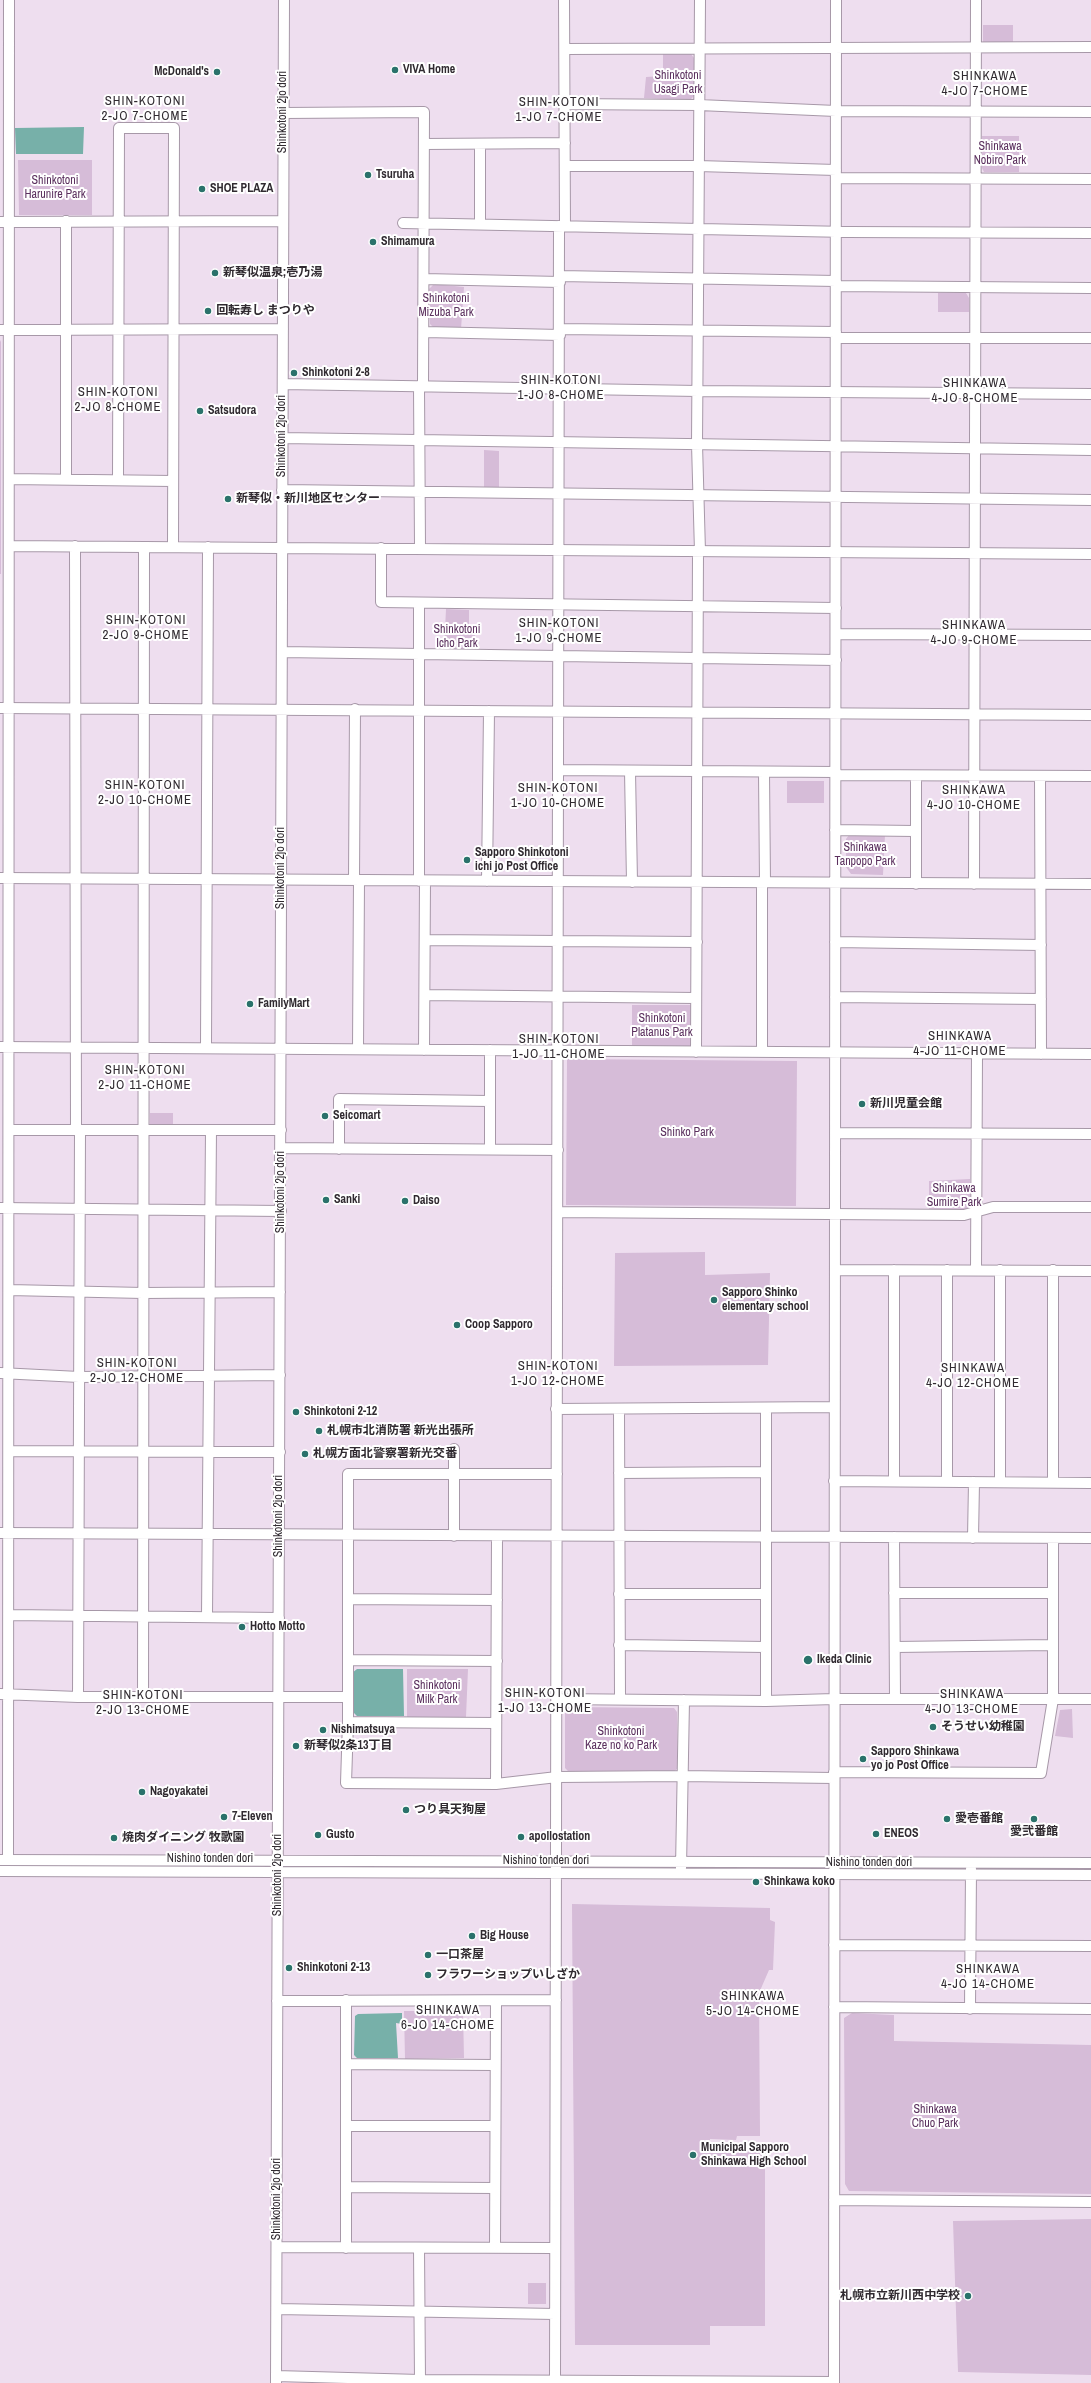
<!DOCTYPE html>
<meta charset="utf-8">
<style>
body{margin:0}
canvas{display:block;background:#eedeef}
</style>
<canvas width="1091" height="2383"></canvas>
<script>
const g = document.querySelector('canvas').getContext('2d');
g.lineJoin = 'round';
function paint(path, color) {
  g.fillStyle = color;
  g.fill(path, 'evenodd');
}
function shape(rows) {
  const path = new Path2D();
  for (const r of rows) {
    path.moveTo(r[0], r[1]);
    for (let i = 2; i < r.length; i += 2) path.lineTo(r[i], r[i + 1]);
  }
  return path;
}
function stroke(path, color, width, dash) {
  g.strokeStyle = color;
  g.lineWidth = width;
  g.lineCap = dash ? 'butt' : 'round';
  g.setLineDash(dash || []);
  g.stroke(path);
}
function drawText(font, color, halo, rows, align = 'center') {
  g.font = font + ' "Archivo Narrow","Noto Sans JP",sans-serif';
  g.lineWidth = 4;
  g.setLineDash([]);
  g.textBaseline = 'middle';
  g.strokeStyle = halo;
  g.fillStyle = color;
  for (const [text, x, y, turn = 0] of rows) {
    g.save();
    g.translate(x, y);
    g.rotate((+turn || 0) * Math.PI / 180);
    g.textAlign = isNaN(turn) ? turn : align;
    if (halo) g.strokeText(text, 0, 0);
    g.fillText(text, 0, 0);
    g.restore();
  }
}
paint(shape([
 [983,25,1013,25,1013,44,983,45],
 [663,54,691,54,694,58,694,96,690,100,644,98,646,77,663,76],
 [982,136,1019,136,1019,172,984,172,982,168],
 [18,160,92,160,92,215,19,215],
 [434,284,464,287,461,329,434,328,430,324,429,289],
 [938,293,966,293,969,298,969,312,938,312],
 [0,340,1,342,1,574,0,574],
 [484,450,499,451,499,490,484,490],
 [446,609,469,610,469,629,475,630,475,650,444,650],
 [787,781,824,781,824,803,787,803],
 [849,835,885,835,883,875,851,874,846,867,846,839],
 [632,1005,691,1005,691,1047,632,1047],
 [567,1059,797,1061,796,1206,566,1205],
 [150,1113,173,1113,173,1126,150,1125],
 [970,1179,971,1206,962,1211,929,1210,929,1181],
 [705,1252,705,1275,770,1273,768,1365,614,1366,615,1253],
 [407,1669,468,1669,466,1717,407,1717],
 [569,1707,674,1708,677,1712,677,1769,673,1772,569,1772,565,1768,565,1710],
 [1072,1709,1073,1738,1055,1736,1060,1710],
 [572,1904,770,1908,770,1920,775,1922,773,1970,769,1970,759,1993,760,2136,737,2136,736,2140,710,2139,710,2148,765,2149,765,2326,710,2326,710,2345,575,2345],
 [404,2011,463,2011,464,2058,405,2059],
 [852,2013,894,2015,894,2041,1091,2045,1091,2194,849,2191,845,2184,844,2018],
 [1091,2219,1091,2375,958,2372,953,2221],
 [528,2283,546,2283,546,2304,528,2304]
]), '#d6bcd8');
paint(shape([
 [84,127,83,154,16,154,15,128],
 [357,1669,403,1669,404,1716,357,1716,354,1713,352,1673],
 [402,2013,402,2024,396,2023,398,2058,357,2058,354,2055,355,2016,358,2014]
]), '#77b0a9');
const minor = shape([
 [564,0,565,226],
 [700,0,697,444,700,552],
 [565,49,1091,47],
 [565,104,699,105,836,111,1091,112],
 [283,113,424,112,423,386],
 [424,144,565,143],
 [480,145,480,224],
 [565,166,698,166,836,170],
 [836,178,1091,179],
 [66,221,66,479],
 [0,222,283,221],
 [403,223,848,232,1091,233],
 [560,276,836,281],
 [424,279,560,282],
 [836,286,1091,288],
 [559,329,836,332],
 [0,330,283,329],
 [425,332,560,335],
 [836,338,1091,338],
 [283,384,698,391,1091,394],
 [419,386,420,548],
 [282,438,1091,450],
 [9,479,173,481],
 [118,480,119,128,174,128,173,547],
 [282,490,1091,500],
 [9,546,1091,554],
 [75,546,76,1130],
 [381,548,381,602,836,608],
 [419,603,419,881],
 [836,634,1091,635],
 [282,652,836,660],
 [0,708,1091,715],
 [558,770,836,772],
 [630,771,632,882],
 [764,772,765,883],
 [836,775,1091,776],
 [1040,777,1041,1054],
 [835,830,915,831],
 [0,878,1091,884],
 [354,880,355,709],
 [487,881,489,711],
 [762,883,762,1051],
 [916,884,916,777],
 [974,884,976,0],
 [425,940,697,942],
 [835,942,1041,945],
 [425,995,696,998],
 [835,997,1041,999],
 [0,1047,1091,1054],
 [206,1048,208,547],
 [358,1049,359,880],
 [424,1050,425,881],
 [696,1052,698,551],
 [9,1130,281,1130],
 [835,1133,1091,1134],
 [281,1148,558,1150],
 [339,1149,339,1099,490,1101],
 [490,1149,490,1050],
 [0,1208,281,1211],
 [558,1212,964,1215,993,1207,1091,1207],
 [835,1270,1091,1271],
 [894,1270,894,1481],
 [976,1270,977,1054],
 [1053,1270,1053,1482],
 [9,1290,143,1293,280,1292],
 [0,1373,79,1377,280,1375],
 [556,1409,834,1407],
 [619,1409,620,1699],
 [9,1451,280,1452],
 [619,1473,766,1472],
 [557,1474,348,1474,348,1722,346,1783,496,1784,557,1777,682,1776,834,1778],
 [834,1481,1091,1483],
 [947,1481,947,1270],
 [1000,1482,1000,1270],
 [0,1533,1091,1538],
 [454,1536,454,1449],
 [894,1537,895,1699],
 [973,1538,974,1482],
 [894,1593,1052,1593],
 [619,1594,766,1594],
 [348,1599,497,1600],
 [9,1615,279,1618],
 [207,1616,211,1130],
 [619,1645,766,1647],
 [895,1647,1052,1645],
 [348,1660,497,1661],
 [0,1694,78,1697,348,1697],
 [78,1697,80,1130],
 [143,1697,144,547],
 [557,1699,766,1701,834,1699,1091,1699],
 [766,1701,766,1409],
 [348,1722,496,1723],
 [834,1772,1041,1773,1053,1699,1053,1538],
 [496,1784,497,1536],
 [0,1860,1091,1863],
 [8,1860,9,0],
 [681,1868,684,1700],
 [0,1871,1091,1875],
 [834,1945,1091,1946],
 [277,2001,556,2000],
 [834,2007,1091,2009],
 [970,2009,971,1869],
 [347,2064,495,2065],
 [346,2126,495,2126],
 [346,2187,495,2188],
 [834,2200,1091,2202],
 [277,2247,555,2248],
 [346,2248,346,2000],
 [419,2248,420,2380],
 [495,2248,496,2001],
 [277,2309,555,2314],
 [276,2376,420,2380,834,2382],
 [276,2383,284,0],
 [555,2383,559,226],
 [834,2383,836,0]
]);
stroke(minor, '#a798a8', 12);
stroke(minor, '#fff', 10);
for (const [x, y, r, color] of [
 [395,70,4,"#2a726b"],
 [217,72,4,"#2a726b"],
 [368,175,4,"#2a726b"],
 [202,189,4,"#2a726b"],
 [373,242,4,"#2a726b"],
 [215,273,4,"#2a726b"],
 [208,311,4,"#2a726b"],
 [294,373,4,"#2a726b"],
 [200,411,4,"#2a726b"],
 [228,499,4,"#2a726b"],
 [467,860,4,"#2a726b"],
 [250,1004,4,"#2a726b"],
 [862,1104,4,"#2a726b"],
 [325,1116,4,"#2a726b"],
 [326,1200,4,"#2a726b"],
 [405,1201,4,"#2a726b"],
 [714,1300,4,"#2a726b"],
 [457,1325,4,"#2a726b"],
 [296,1412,4,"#2a726b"],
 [319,1431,4,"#2a726b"],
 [305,1454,4,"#2a726b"],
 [242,1627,4,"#2a726b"],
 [808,1660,5,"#2a726b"],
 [933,1727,4,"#2a726b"],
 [323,1730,4,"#2a726b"],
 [296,1746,4,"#2a726b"],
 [863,1759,4,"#2a726b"],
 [142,1792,4,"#2a726b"],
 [406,1810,4,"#2a726b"],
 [224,1817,4,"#2a726b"],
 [947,1819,4,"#2a726b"],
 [1034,1819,4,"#2a726b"],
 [876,1834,4,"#2a726b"],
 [318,1835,4,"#2a726b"],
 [521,1837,4,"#2a726b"],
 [114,1838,4,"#2a726b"],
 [756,1882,4,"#2a726b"],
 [472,1936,4,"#2a726b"],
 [428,1955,4,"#2a726b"],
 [289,1968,4,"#2a726b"],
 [428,1975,4,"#2a726b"],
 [693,2155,4,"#2a726b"],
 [968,2296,4,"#2a726b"]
]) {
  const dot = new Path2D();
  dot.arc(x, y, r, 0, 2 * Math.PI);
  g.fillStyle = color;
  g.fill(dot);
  stroke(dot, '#fff', 1.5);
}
drawText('bold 12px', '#302a30', '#fff', [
 ["VIVA Home",403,70],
 ["McDonald's",209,72,"right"],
 ["Tsuruha",376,175],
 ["SHOE PLAZA",210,189],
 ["Shimamura",381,242],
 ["新琴似温泉;壱乃湯",223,273],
 ["回転寿し まつりや",216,311],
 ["Shinkotoni 2-8",302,373],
 ["Satsudora",208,411],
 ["新琴似・新川地区センター",236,499],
 ["Sapporo Shinkotoni",475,853],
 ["ichi jo Post Office",475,867],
 ["FamilyMart",258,1004],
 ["新川児童会館",870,1104],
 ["Seicomart",333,1116],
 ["Sanki",334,1200],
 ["Daiso",413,1201],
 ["Sapporo Shinko",722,1293],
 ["elementary school",722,1307],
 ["Coop Sapporo",465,1325],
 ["Shinkotoni 2-12",304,1412],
 ["札幌市北消防署 新光出張所",327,1431],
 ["札幌方面北警察署新光交番",313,1454],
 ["Hotto Motto",250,1627],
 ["Ikeda Clinic",817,1660],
 ["そうせい幼稚園",941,1727],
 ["Nishimatsuya",331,1730],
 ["新琴似2条13丁目",304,1746],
 ["Sapporo Shinkawa",871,1752],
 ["yo jo Post Office",871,1766],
 ["Nagoyakatei",150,1792],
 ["つり具天狗屋",414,1810],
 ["7-Eleven",232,1817],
 ["愛壱番館",955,1819],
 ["愛弐番館",1034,1832,"center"],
 ["ENEOS",884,1834],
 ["Gusto",326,1835],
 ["apollostation",529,1837],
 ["焼肉ダイニング 牧歌園",122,1838],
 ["Shinkawa koko",764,1882],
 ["Big House",480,1936],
 ["一口茶屋",436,1955],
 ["Shinkotoni 2-13",297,1968],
 ["フラワーショップいしざか",436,1975],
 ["Municipal Sapporo",701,2148],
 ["Shinkawa High School",701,2162],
 ["札幌市立新川西中学校",960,2296,"right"]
], 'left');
drawText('12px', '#5b305e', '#fff', [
 ["Shinkotoni",678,76],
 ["Usagi Park",678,90],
 ["Shinkawa",1000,147],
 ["Nobiro Park",1000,161],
 ["Shinkotoni",55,181],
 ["Harunire Park",55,195],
 ["Shinkotoni",446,299],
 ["Mizuba Park",446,313],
 ["Shinkotoni",457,630],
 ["Icho Park",457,644],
 ["Shinkawa",865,848],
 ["Tanpopo Park",865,862],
 ["Shinkotoni",662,1019],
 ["Platanus Park",662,1033],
 ["Shinko Park",687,1133],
 ["Shinkawa",954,1189],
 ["Sumire Park",954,1203],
 ["Shinkotoni",437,1686],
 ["Milk Park",437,1700],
 ["Shinkotoni",621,1732],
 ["Kaze no ko Park",621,1746],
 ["Shinkawa",935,2110],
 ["Chuo Park",935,2124]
]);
drawText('12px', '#302a30', '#fff', [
 ["Shinkotoni 2jo dori",283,112,-90],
 ["Shinkotoni 2jo dori",282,436,-90],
 ["Shinkotoni 2jo dori",281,868,-90],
 ["Shinkotoni 2jo dori",281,1192,-90],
 ["Shinkotoni 2jo dori",279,1516,-90],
 ["Nishino tonden dori",210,1859],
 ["Nishino tonden dori",546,1861],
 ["Nishino tonden dori",869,1863],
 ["Shinkotoni 2jo dori",278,1875,-90],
 ["Shinkotoni 2jo dori",277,2199,-90]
]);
g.letterSpacing = '1px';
drawText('13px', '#302a30', '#fff', [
 ["SHINKAWA",985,77],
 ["4-JO 7-CHOME",985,92],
 ["SHIN-KOTONI",145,102],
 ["2-JO 7-CHOME",145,117],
 ["SHIN-KOTONI",559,103],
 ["1-JO 7-CHOME",559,118],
 ["SHIN-KOTONI",561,381],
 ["1-JO 8-CHOME",561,396],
 ["SHINKAWA",975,384],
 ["4-JO 8-CHOME",975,399],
 ["SHIN-KOTONI",118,393],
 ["2-JO 8-CHOME",118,408],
 ["SHIN-KOTONI",146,621],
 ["2-JO 9-CHOME",146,636],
 ["SHIN-KOTONI",559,624],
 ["1-JO 9-CHOME",559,639],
 ["SHINKAWA",974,626],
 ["4-JO 9-CHOME",974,641],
 ["SHIN-KOTONI",145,786],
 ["2-JO 10-CHOME",145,801],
 ["SHIN-KOTONI",558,789],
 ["1-JO 10-CHOME",558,804],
 ["SHINKAWA",974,791],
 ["4-JO 10-CHOME",974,806],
 ["SHINKAWA",960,1037],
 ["4-JO 11-CHOME",960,1052],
 ["SHIN-KOTONI",559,1040],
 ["1-JO 11-CHOME",559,1055],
 ["SHIN-KOTONI",145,1071],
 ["2-JO 11-CHOME",145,1086],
 ["SHIN-KOTONI",137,1364],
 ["2-JO 12-CHOME",137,1379],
 ["SHIN-KOTONI",558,1367],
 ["1-JO 12-CHOME",558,1382],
 ["SHINKAWA",973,1369],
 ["4-JO 12-CHOME",973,1384],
 ["SHIN-KOTONI",545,1694],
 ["1-JO 13-CHOME",545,1709],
 ["SHINKAWA",972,1695],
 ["4-JO 13-CHOME",972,1710],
 ["SHIN-KOTONI",143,1696],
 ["2-JO 13-CHOME",143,1711],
 ["SHINKAWA",988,1970],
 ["4-JO 14-CHOME",988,1985],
 ["SHINKAWA",753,1997],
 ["5-JO 14-CHOME",753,2012],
 ["SHINKAWA",448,2011],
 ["6-JO 14-CHOME",448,2026]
]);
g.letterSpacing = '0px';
</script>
